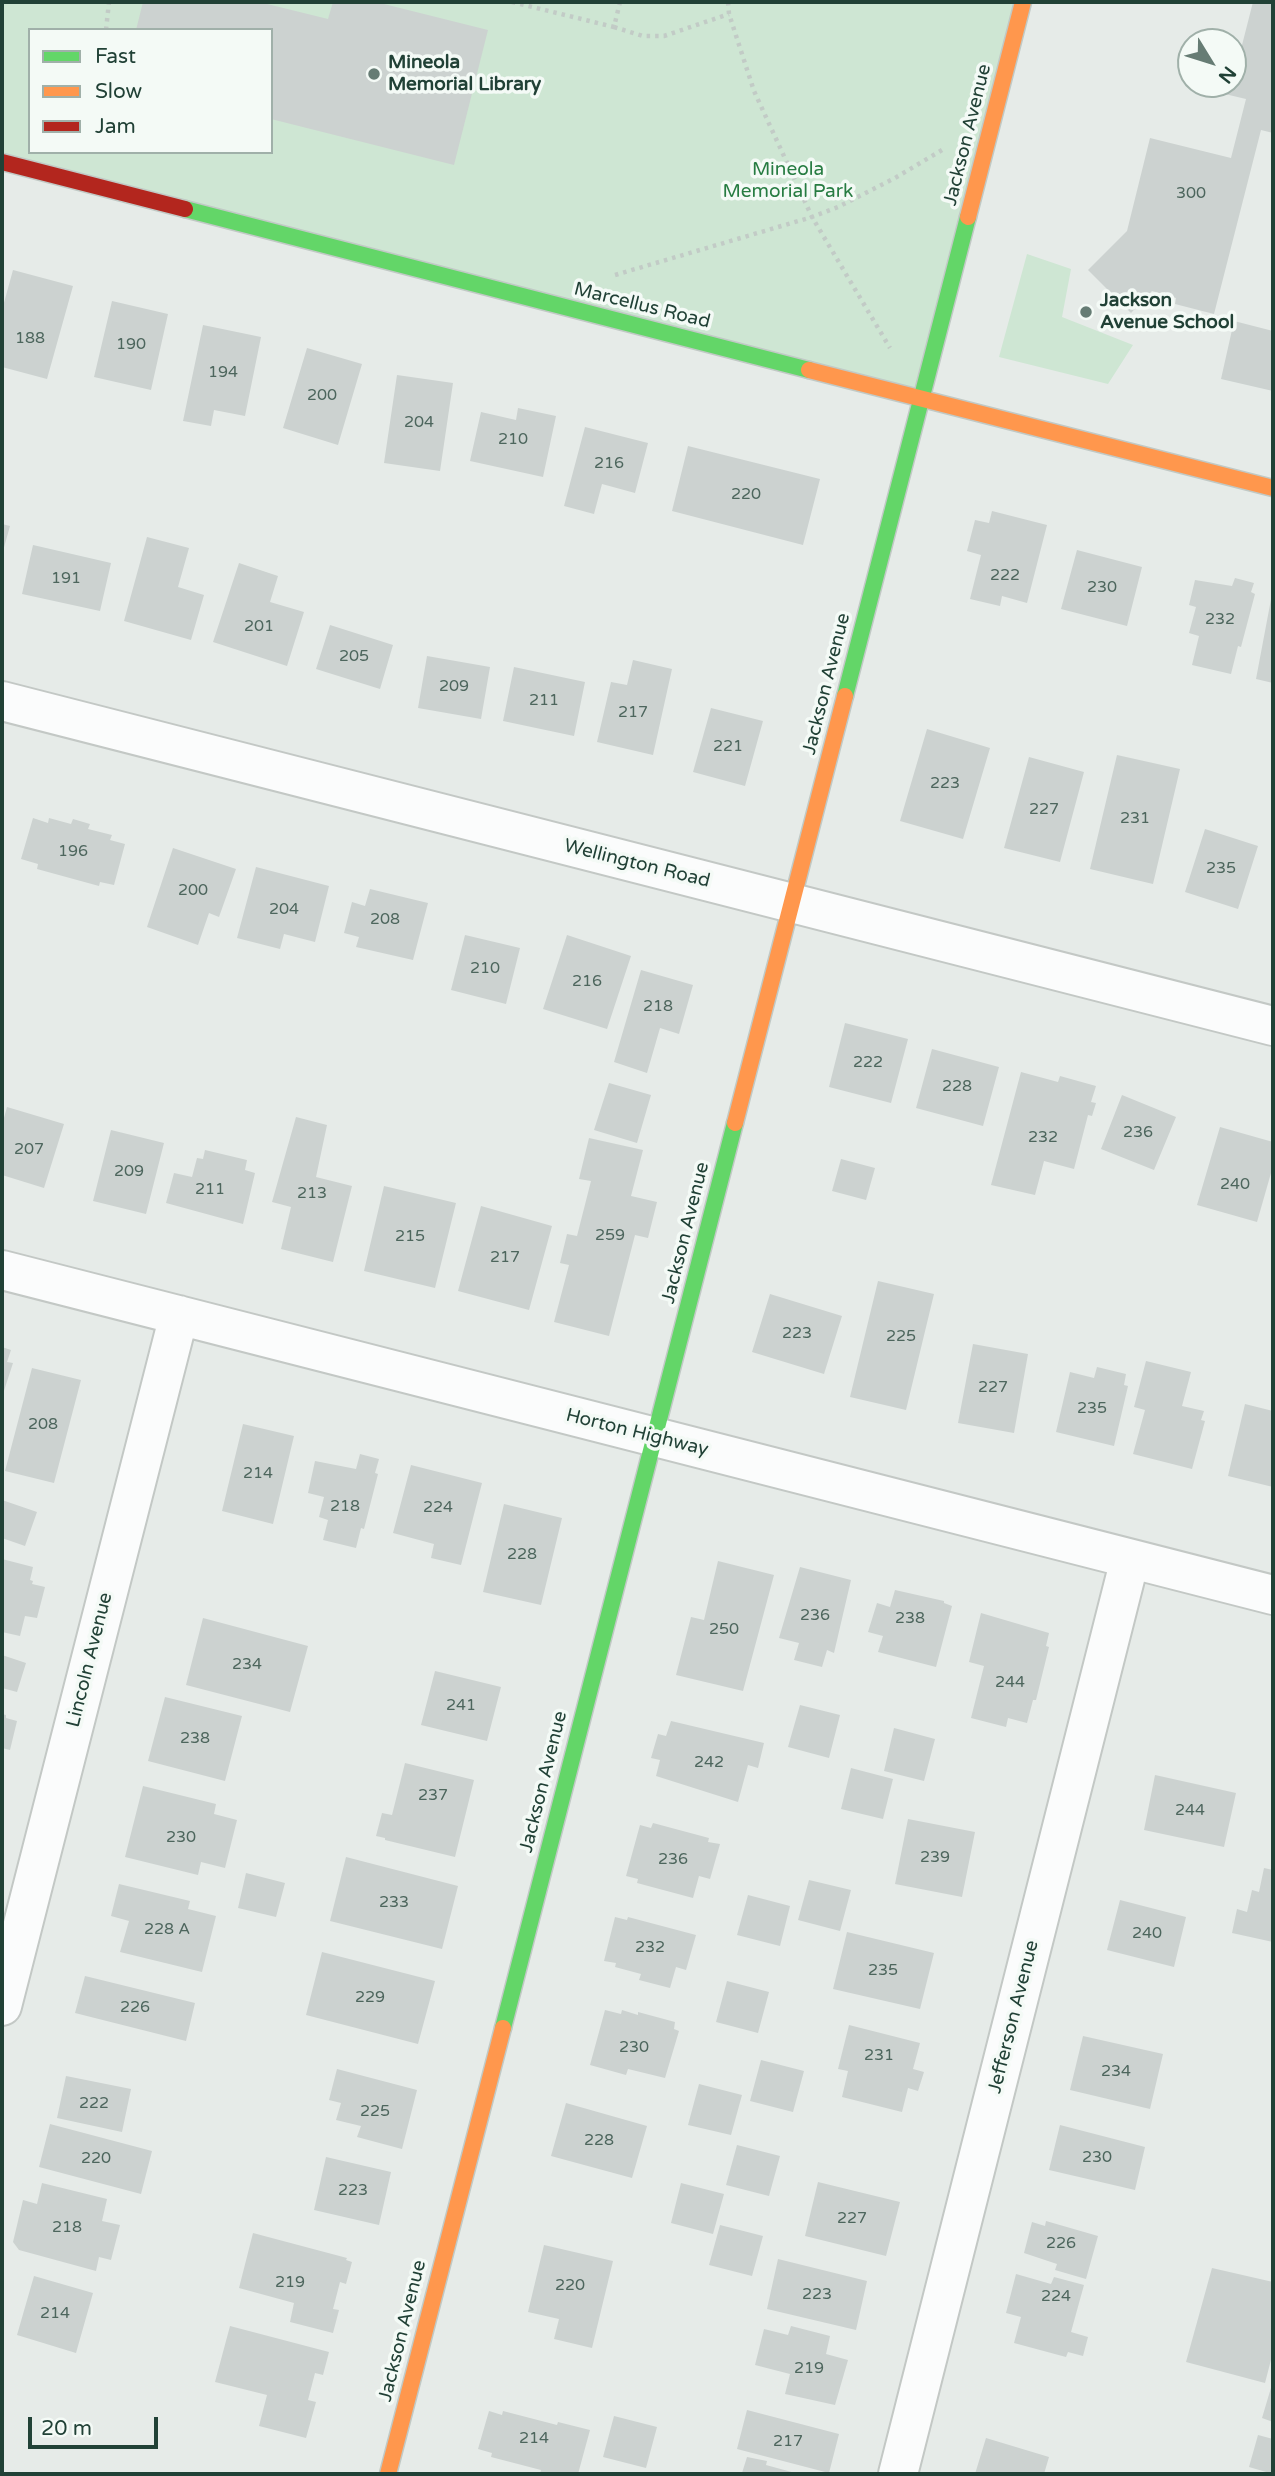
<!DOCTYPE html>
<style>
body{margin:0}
#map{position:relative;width:1275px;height:2476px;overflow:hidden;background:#e6ebe8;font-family:"Varela Round",sans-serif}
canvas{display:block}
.frame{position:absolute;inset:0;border:4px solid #214136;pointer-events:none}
.legend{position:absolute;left:28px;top:28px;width:245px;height:126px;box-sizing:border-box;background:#f4faf6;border:2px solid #a0b0a9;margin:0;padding:9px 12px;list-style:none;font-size:21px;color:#214136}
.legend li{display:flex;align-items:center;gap:14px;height:35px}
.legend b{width:35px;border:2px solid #a0b0a9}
.north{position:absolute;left:1177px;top:28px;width:70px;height:70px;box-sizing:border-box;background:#f4faf6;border:2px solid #a0b0a9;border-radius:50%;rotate:128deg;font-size:19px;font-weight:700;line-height:28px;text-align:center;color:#214136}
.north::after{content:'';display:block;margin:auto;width:24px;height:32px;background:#667c74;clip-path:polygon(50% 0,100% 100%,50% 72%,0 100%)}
.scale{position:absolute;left:28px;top:2417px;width:130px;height:32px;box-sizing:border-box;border:4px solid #214136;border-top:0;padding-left:9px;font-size:21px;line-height:24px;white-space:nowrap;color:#214136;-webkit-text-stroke:5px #f4faf6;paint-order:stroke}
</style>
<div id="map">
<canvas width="1275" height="2476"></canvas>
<div class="frame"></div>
<ul class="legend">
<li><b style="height:9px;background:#63d668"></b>Fast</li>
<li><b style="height:9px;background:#ff974d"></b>Slow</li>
<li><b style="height:9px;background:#b3261e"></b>Jam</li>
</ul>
<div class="north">N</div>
<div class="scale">20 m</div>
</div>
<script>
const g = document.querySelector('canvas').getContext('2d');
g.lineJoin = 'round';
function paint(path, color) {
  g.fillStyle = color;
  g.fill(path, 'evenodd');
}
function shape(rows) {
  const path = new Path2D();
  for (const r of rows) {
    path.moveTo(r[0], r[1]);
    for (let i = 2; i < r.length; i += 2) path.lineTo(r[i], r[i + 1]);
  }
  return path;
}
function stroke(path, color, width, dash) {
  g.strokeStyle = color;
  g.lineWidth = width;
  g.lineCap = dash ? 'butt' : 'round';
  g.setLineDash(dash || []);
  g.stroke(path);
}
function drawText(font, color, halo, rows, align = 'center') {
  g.font = font + ' "Varela Round",sans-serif';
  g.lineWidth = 7;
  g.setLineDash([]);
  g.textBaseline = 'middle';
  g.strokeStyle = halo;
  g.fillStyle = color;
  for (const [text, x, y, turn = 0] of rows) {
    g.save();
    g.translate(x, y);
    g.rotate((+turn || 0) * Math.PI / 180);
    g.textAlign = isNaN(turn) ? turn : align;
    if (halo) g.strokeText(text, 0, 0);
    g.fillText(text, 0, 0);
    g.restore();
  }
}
paint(shape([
 [2,2,1023,2,921,399,2,162],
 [30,30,271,30,271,152,30,152],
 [1027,254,1071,269,1062,317,1133,345,1108,384,999,357]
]), '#cee6d3');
paint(shape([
 [143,2,259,2,328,19,333,2,376,2,488,30,454,165,271,119,271,30,136,30],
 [1253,2,1273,2,1273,133,1261,130,1214,314,1175,304,1176,298,1152,291,1131,313,1088,270,1127,231,1150,138,1231,158,1246,99,1208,90,1209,84,1233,84,1233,47,1241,49],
 [13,270,73,286,47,379,2,367,2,310],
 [112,301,168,314,151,390,94,377],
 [1234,321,1273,331,1273,391,1221,379],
 [203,325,261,337,245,416,214,410,211,426,183,421],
 [307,348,362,364,338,445,283,428],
 [397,375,453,383,440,471,384,463],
 [518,408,556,416,543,477,470,461,481,412,516,420],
 [585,427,648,443,635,493,602,484,594,514,564,506],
 [688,446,820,479,803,545,672,511],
 [992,511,1047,525,1027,603,1002,596,1000,606,970,599,981,555,967,551,975,520,989,523],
 [2,524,10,526,3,551,2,551],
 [147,537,189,548,178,587,204,595,191,640,124,621],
 [33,545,111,563,100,611,22,594],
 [1077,550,1142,567,1127,626,1061,609],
 [239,563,278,576,270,602,304,612,287,666,213,642],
 [1235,578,1254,583,1251,592,1255,594,1241,647,1238,646,1231,674,1192,665,1199,636,1189,633,1196,607,1189,605,1195,580,1232,586],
 [1272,594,1273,594,1273,683,1256,679],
 [330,625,393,645,380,689,316,669],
 [427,656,490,667,481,719,418,708],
 [633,660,672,669,653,755,597,742,611,682,627,685],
 [514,667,585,682,574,736,503,721],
 [711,708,763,721,745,786,693,772],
 [927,729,990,748,963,839,900,821],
 [1117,755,1180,769,1153,884,1090,869],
 [1029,757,1084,772,1060,862,1004,848],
 [33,818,48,823,49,818,71,824,73,819,90,824,88,829,112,835,110,840,125,844,114,885,100,882,99,886,37,869,38,864,21,859],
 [1205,829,1258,846,1238,909,1185,892],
 [173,848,236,869,219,917,209,913,198,945,147,927],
 [256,867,329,886,315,942,284,934,280,949,237,938],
 [370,889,428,903,413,960,356,947,359,937,344,933,352,902,365,906],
 [465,935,520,948,506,1004,451,990],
 [567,935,631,956,607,1029,543,1009],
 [641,970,693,985,679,1034,660,1028,647,1073,614,1062],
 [845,1023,908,1039,891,1103,829,1087],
 [932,1049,999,1067,983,1126,916,1108],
 [1021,1072,1058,1082,1060,1076,1096,1086,1091,1102,1096,1103,1092,1116,1088,1115,1074,1169,1044,1161,1035,1195,991,1185],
 [609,1083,651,1095,637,1143,594,1130],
 [1122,1095,1176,1117,1154,1170,1101,1149],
 [7,1107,64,1124,44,1188,2,1175,2,1125],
 [296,1117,327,1125,316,1177,352,1186,333,1262,281,1249,291,1207,272,1202],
 [1220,1127,1273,1142,1273,1166,1257,1222,1197,1205],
 [111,1130,164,1143,146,1214,93,1201],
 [589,1138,643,1150,631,1196,657,1202,648,1238,635,1235,609,1336,554,1322,569,1265,560,1263,567,1234,577,1236,591,1181,579,1179],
 [205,1150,247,1160,245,1170,255,1173,243,1224,166,1203,174,1173,192,1177,197,1158,203,1159],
 [841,1159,875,1168,866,1200,832,1191],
 [384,1186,456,1203,435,1288,364,1271],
 [481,1206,552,1226,529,1310,458,1291],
 [878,1281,934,1294,906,1410,850,1397],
 [770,1294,842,1316,824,1374,752,1352],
 [973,1344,1028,1354,1014,1433,958,1423],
 [2,1347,11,1350,7,1362,13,1363,2,1397],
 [1146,1361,1191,1372,1182,1406,1204,1411,1201,1420,1205,1421,1192,1469,1133,1454,1145,1410,1134,1407],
 [1097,1367,1126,1374,1124,1385,1128,1386,1114,1446,1056,1432,1070,1372,1094,1378],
 [32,1368,81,1380,54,1483,5,1471],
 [1245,1404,1273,1411,1273,1487,1228,1476],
 [243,1424,294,1436,273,1524,222,1511],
 [360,1454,379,1459,375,1473,378,1474,364,1529,361,1528,356,1548,323,1540,328,1520,319,1517,324,1497,308,1493,315,1461,356,1469],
 [411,1465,482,1483,461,1565,431,1558,434,1544,393,1533],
 [2,1500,37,1512,25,1546,2,1538],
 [504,1504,562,1518,541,1605,483,1592],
 [2,1559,33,1567,30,1580,33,1581,32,1584,45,1587,37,1618,25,1616,20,1636,2,1632],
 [718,1561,774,1575,743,1691,676,1675,691,1617,704,1620],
 [800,1567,851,1580,834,1653,827,1650,822,1667,794,1660,799,1643,779,1638],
 [895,1590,944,1601,944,1603,952,1606,936,1667,878,1652,883,1636,868,1632,877,1603,890,1607],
 [981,1613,1049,1633,1046,1646,1049,1647,1036,1700,1033,1700,1027,1723,1008,1718,1006,1727,971,1718,984,1666,969,1662],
 [203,1618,308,1646,290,1712,186,1685],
 [2,1655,26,1663,17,1692,2,1688],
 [435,1671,501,1687,487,1741,421,1725],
 [165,1697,242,1716,225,1781,148,1761],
 [800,1705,840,1715,829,1758,788,1747],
 [2,1714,6,1715,6,1718,17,1721,10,1750,2,1748],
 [671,1721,764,1743,758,1768,748,1765,738,1802,656,1776,660,1760,651,1758,658,1734,666,1736],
 [894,1728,935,1739,924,1781,884,1771],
 [405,1763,474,1780,455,1857,385,1840,385,1838,376,1836,382,1813,392,1815],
 [851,1768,893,1779,883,1819,841,1809],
 [1155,1775,1236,1793,1224,1847,1144,1830],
 [143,1786,216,1804,214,1814,237,1820,225,1868,201,1862,198,1875,125,1857],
 [908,1819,975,1832,962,1897,895,1884],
 [653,1823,709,1838,708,1842,720,1844,710,1879,699,1876,693,1898,637,1883,638,1879,626,1876,640,1825,651,1828],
 [346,1857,458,1886,442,1949,330,1921],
 [1264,1868,1273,1870,1273,1942,1232,1933,1237,1909,1247,1912,1252,1890,1259,1892],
 [246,1873,285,1883,276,1917,238,1908],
 [809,1880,851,1890,840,1931,798,1920],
 [119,1884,190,1901,188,1909,216,1916,202,1972,120,1952,129,1921,111,1916],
 [748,1895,790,1906,780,1946,737,1935],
 [1120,1900,1186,1917,1174,1967,1107,1950],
 [615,1917,627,1920,628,1917,696,1935,686,1970,676,1967,670,1988,639,1980,641,1974,615,1967,616,1963,604,1961],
 [847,1932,934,1953,920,2009,833,1989],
 [322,1952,435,1981,418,2044,306,2015],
 [85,1976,195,2003,186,2041,75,2013],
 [727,1981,769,1992,758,2033,716,2022],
 [605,2010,621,2014,622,2010,638,2015,638,2012,675,2022,674,2029,679,2031,665,2078,628,2069,626,2075,590,2065],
 [849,2025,920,2043,913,2069,924,2072,918,2091,908,2088,902,2112,842,2097,848,2071,838,2069],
 [1083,2036,1163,2054,1150,2109,1070,2090],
 [761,2060,804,2071,793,2112,750,2101],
 [337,2069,417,2090,402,2149,357,2137,361,2126,336,2120,341,2103,329,2100],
 [66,2076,131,2089,122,2132,57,2118],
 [699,2084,742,2095,731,2135,688,2125],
 [566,2103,647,2126,632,2178,551,2156],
 [50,2124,152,2151,141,2194,39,2167],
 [1060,2125,1145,2147,1135,2190,1049,2170],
 [737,2145,780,2156,769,2196,726,2185],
 [326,2157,391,2172,379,2225,314,2210],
 [818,2182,900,2202,886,2256,805,2236],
 [42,2183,107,2199,102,2221,120,2225,111,2260,99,2257,96,2271,19,2250,13,2242,23,2200,37,2204],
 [681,2183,724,2194,713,2234,671,2223],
 [1046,2221,1098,2236,1086,2279,1055,2270,1057,2264,1024,2253,1032,2222,1045,2226],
 [720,2225,763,2236,752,2276,709,2265],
 [253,2233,347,2258,346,2260,352,2262,346,2284,340,2282,333,2309,339,2310,333,2333,290,2322,294,2303,239,2288],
 [544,2245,613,2261,592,2348,554,2339,559,2319,528,2312],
 [778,2259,867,2281,856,2330,767,2309],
 [1212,2268,1273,2282,1273,2352,1265,2383,1186,2362],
 [1016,2274,1051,2284,1054,2277,1084,2285,1071,2332,1088,2337,1083,2356,1068,2352,1066,2357,1014,2343,1021,2317,1006,2313],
 [34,2276,93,2293,76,2353,17,2335],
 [230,2326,329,2352,323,2375,315,2373,308,2400,316,2402,306,2438,259,2426,267,2395,215,2382],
 [791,2326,830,2336,826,2354,848,2360,835,2405,785,2394,790,2374,755,2365,764,2329,788,2335],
 [1273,2381,1273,2422,1262,2418],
 [747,2410,839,2434,829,2473,737,2449],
 [489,2411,502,2415,503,2411,557,2425,558,2422,590,2430,578,2474,540,2474,541,2470,491,2457,492,2453,478,2449],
 [614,2416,657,2427,646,2468,603,2457],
 [1258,2435,1273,2439,1273,2474,1249,2467],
 [986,2438,1049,2457,1044,2474,975,2474],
 [747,2457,767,2461,766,2465,799,2474,742,2473]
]), '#ccd2d0');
const street = shape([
 [2,701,1273,1026],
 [2,1270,1273,1595],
 [2,2006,179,1315],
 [898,2474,1130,1559]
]);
const fast = shape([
 [185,209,809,370],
 [845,696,968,217],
 [503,2028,735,1123]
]);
const slow = shape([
 [968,217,1023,2],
 [809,370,1273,488],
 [735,1123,845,696],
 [388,2474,503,2028]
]);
const jam = shape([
 [2,162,185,209]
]);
stroke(street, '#c3c8c5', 42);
stroke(fast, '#c1c9c5', 19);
stroke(slow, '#c1c9c5', 19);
stroke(jam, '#c1c9c5', 19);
stroke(shape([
 [512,2,614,27,620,2],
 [728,2,729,14,754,91,812,217,890,348],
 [614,27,643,36,664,36,729,14],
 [106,30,109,2],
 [615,275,812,217,838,207,895,178,942,150]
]), '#c2cbc6', 4.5, [3.5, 5]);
stroke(street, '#fbfcfc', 38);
stroke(fast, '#63d668', 16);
stroke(slow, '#ff974d', 16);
stroke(jam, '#b3261e', 16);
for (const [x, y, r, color] of [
 [374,74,7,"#667c74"],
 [1086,312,7,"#667c74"]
]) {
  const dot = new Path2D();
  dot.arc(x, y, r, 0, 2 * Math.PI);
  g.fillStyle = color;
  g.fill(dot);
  stroke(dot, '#f4faf6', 2.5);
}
drawText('16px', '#4d665d', null, [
 ["300",1191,194],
 ["188",30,339],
 ["190",131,345],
 ["194",223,373],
 ["200",322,396],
 ["204",419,423],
 ["210",513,440],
 ["216",609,464],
 ["220",746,495],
 ["222",1005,576],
 ["191",66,579],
 ["230",1102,588],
 ["232",1220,620],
 ["201",259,627],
 ["205",354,657],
 ["209",454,687],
 ["211",544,701],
 ["217",633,713],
 ["221",728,747],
 ["223",945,784],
 ["227",1044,810],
 ["231",1135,819],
 ["196",73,852],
 ["235",1221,869],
 ["200",193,891],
 ["204",284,910],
 ["208",385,920],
 ["210",485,969],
 ["216",587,982],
 ["218",658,1007],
 ["222",868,1063],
 ["228",957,1087],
 ["236",1138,1133],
 ["232",1043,1138],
 ["207",29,1150],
 ["209",129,1172],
 ["240",1235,1185],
 ["211",210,1190],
 ["213",312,1194],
 ["259",610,1236],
 ["215",410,1237],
 ["217",505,1258],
 ["223",797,1334],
 ["225",901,1337],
 ["227",993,1388],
 ["235",1092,1409],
 ["208",43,1425],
 ["214",258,1474],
 ["218",345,1507],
 ["224",438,1508],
 ["228",522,1555],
 ["236",815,1616],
 ["238",910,1619],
 ["250",724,1630],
 ["234",247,1665],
 ["244",1010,1683],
 ["241",461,1706],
 ["238",195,1739],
 ["242",709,1763],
 ["237",433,1796],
 ["244",1190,1811],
 ["230",181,1838],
 ["239",935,1858],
 ["236",673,1860],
 ["233",394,1903],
 ["228 A",167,1930],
 ["240",1147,1934],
 ["232",650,1948],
 ["235",883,1971],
 ["229",370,1998],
 ["226",135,2008],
 ["230",634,2048],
 ["231",879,2056],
 ["234",1116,2072],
 ["222",94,2104],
 ["225",375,2112],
 ["228",599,2141],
 ["230",1097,2158],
 ["220",96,2159],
 ["223",353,2191],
 ["227",852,2219],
 ["218",67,2228],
 ["226",1061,2244],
 ["219",290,2283],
 ["220",570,2286],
 ["223",817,2295],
 ["224",1056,2297],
 ["214",55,2314],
 ["219",809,2369],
 ["214",534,2439],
 ["217",788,2442]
]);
drawText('bold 19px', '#214136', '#f4faf6', [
 ["Mineola",388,63],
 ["Memorial Library",388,85],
 ["Jackson",1100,301],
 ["Avenue School",1100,323]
], 'left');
drawText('19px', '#214136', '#f4faf6', [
 ["Jackson Avenue",968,135,-76],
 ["Marcellus Road",642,306,14],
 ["Jackson Avenue",827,684,-76],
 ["Wellington Road",637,864,14],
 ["Jackson Avenue",686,1233,-76],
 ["Horton Highway",637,1433,14],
 ["Lincoln Avenue",90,1660,-76],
 ["Jackson Avenue",544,1782,-76],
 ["Jefferson Avenue",1014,2017,-76],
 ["Jackson Avenue",403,2331,-76]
]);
drawText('19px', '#277c42', '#f4faf6', [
 ["Mineola",788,170],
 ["Memorial Park",788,192]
]);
</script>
